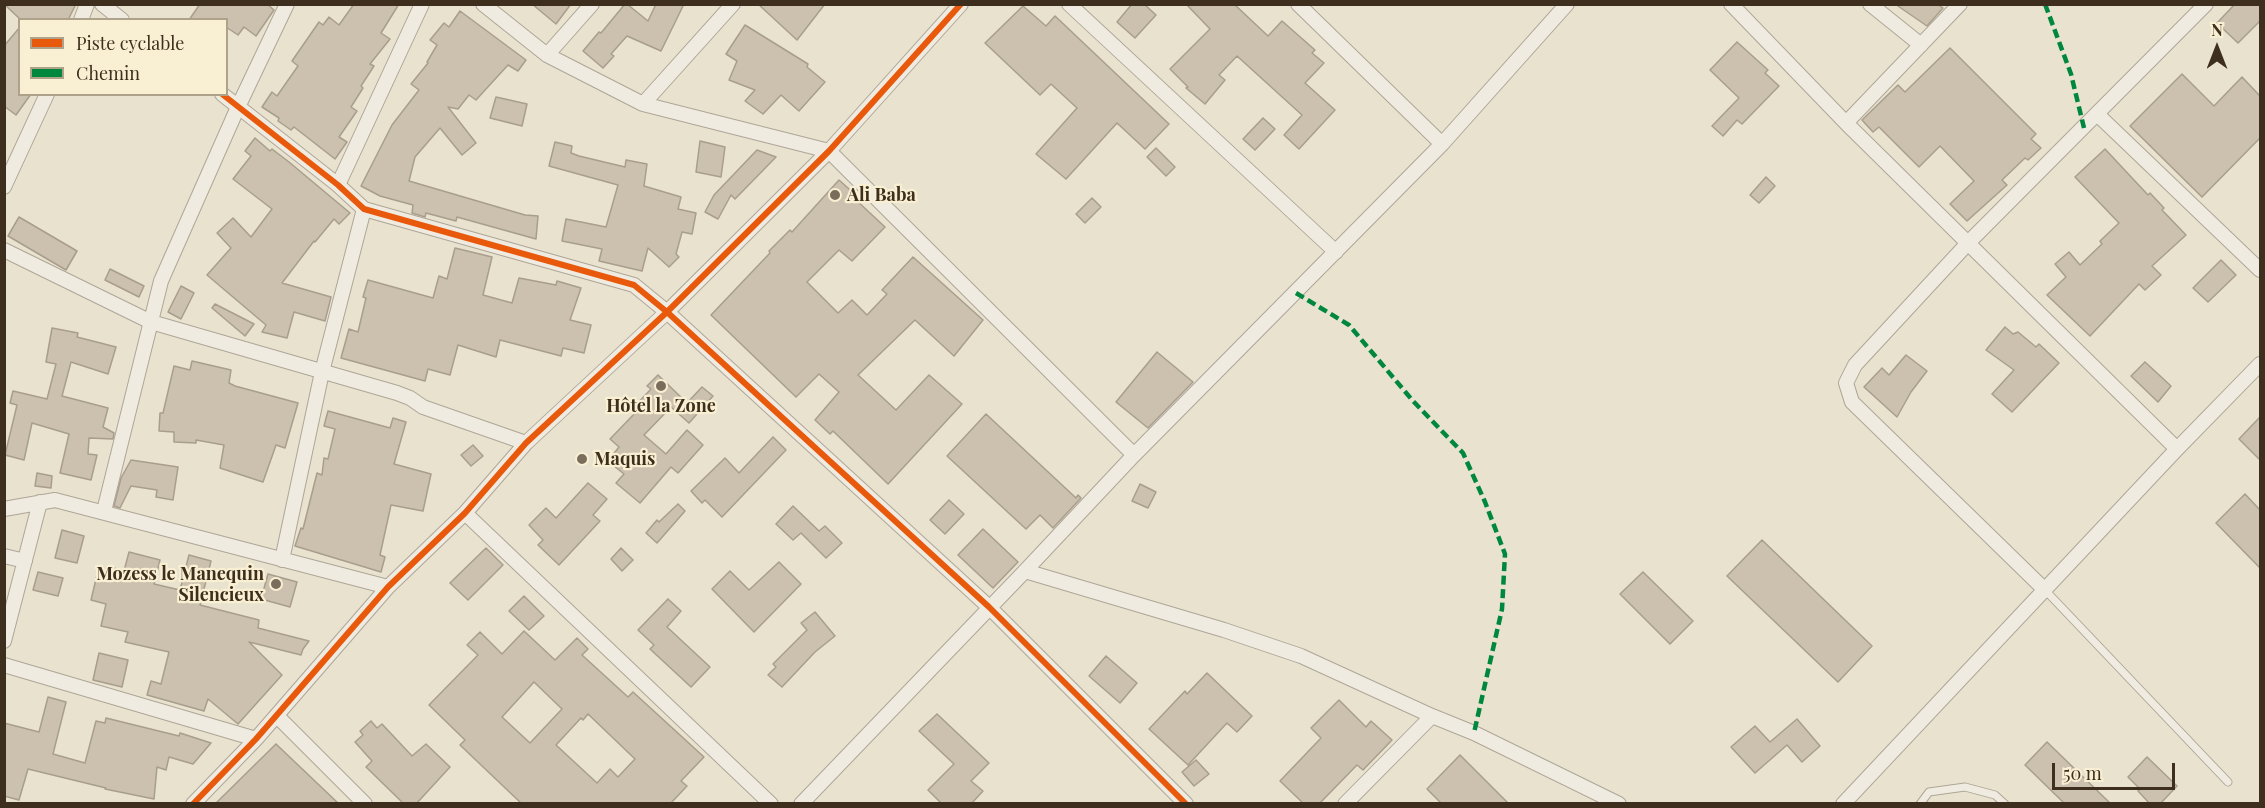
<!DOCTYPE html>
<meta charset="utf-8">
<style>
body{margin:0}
#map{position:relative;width:2265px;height:808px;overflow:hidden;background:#e8e2ce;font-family:"Playfair Display",serif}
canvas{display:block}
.frame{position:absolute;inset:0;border:6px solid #3e2e1d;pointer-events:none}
.legend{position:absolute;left:18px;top:18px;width:210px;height:78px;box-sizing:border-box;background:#f9f0d4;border:2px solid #aea28b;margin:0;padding:8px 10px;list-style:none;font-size:18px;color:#3e2e1d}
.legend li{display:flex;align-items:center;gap:12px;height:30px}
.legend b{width:30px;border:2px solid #aea28b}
.north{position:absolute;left:2187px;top:18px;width:60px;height:60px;-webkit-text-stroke:4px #f9f0d4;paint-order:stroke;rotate:0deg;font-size:16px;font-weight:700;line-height:24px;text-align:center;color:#3e2e1d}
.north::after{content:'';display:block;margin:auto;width:21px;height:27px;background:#3e2e1d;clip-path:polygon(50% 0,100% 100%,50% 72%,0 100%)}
.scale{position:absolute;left:2052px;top:763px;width:123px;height:27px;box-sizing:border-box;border:3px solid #3e2e1d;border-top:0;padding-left:8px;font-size:18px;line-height:21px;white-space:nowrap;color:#3e2e1d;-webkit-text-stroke:4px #f9f0d4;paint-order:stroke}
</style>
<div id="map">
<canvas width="2265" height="808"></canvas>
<div class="frame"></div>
<ul class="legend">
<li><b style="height:8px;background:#e8590c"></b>Piste cyclable</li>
<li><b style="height:8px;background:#00873e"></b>Chemin</li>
</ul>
<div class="north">N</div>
<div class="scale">50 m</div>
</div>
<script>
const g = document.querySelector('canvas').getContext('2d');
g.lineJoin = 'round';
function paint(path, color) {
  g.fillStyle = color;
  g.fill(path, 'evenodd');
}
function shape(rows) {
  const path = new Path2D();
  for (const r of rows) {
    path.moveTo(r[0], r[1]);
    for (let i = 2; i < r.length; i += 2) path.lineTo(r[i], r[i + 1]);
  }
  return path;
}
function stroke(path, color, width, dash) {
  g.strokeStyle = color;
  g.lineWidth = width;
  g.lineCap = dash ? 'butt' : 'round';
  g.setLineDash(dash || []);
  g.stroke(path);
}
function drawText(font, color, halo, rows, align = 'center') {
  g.font = font + ' "Playfair Display",serif';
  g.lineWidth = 4.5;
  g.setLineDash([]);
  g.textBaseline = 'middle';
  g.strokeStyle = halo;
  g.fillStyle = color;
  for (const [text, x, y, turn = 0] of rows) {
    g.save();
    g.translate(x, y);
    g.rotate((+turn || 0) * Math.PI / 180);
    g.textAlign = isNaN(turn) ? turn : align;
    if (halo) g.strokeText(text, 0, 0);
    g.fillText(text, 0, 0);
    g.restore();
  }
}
const building = shape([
 [4,4,76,4,68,20,21,20,4,4],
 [200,4,267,4,274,10,256,36,244,27,238,35,226,27,226,20,189,20,200,4],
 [354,4,399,4,381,33,390,39,370,64,374,66,361,86,363,88,351,107,357,111,339,137,347,142,335,159,294,127,291,130,278,121,279,118,262,107,272,92,277,96,298,66,292,61,319,22,323,25,329,17,339,25,354,4],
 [532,4,571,4,556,24,532,4],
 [625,4,627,4,648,21,656,4,684,4,661,51,627,36,611,54,614,56,603,68,583,51,599,32,601,33,625,4],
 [758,4,825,4,797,40,758,4],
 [1132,4,1144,4,1156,15,1135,38,1117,22,1132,4],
 [1186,4,1234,4,1268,36,1282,21,1315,50,1312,53,1324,63,1305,83,1335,110,1299,149,1284,135,1302,115,1237,56,1219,75,1225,80,1205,104,1186,88,1188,87,1170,69,1210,29,1186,4],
 [1895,4,1937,4,1943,8,1927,26,1895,4],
 [2235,4,2260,4,2260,21,2238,43,2217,23,2235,4],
 [1023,6,1046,26,1055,16,1169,124,1145,149,1117,123,1066,179,1036,154,1077,108,1051,84,1040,95,985,43,1023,6],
 [460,11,526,60,518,71,508,65,476,100,469,95,458,109,448,107,476,143,462,155,440,128,415,157,409,181,525,215,538,216,536,239,457,217,456,221,426,213,425,217,412,213,413,205,380,196,361,186,392,125,419,90,411,84,428,63,427,62,437,45,430,40,444,23,449,27,460,11],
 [745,25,808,64,807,67,825,82,799,111,781,95,763,114,745,101,755,90,729,80,737,61,726,54,745,25],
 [20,27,20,94,31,94,16,115,4,106,4,46,20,27],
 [1737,42,1768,70,1765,73,1779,86,1742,124,1737,120,1723,136,1712,126,1739,98,1710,70,1737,42],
 [1950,48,2036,134,2031,139,2041,148,2028,160,2025,158,2002,180,2007,185,1967,221,1950,204,1974,181,1940,146,1919,167,1879,127,1873,132,1862,120,1898,85,1905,92,1950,48],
 [2182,74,2214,106,2242,77,2260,96,2260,138,2202,197,2130,126,2182,74],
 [496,97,527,104,522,126,490,118,496,97],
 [1263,118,1275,129,1255,150,1243,139,1263,118],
 [255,138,270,151,272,149,289,162,350,213,339,224,334,219,315,242,314,241,282,283,331,297,325,321,294,312,287,338,262,332,266,325,207,275,231,248,217,233,233,218,251,237,272,209,233,179,251,156,245,151,255,138],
 [700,141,725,147,721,177,696,172,700,141],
 [555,142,572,146,571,153,579,156,625,167,626,160,647,164,644,186,681,197,678,209,696,213,692,234,682,232,676,254,679,257,669,267,648,248,642,271,599,261,602,249,562,241,566,219,606,227,618,185,549,166,555,142],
 [1156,148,1175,167,1166,176,1147,157,1156,148],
 [2105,149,2148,195,2150,193,2164,208,2162,210,2186,235,2152,266,2161,275,2145,290,2139,284,2090,336,2047,295,2066,277,2055,264,2069,252,2080,265,2102,244,2100,241,2119,223,2075,177,2105,149],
 [757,150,776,157,735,199,731,195,718,219,705,212,714,195,757,150],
 [1766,177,1775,186,1759,203,1750,195,1766,177],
 [839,180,858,197,856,200,885,227,852,261,839,250,807,282,838,313,852,300,867,315,887,294,882,290,913,257,983,320,954,356,915,320,858,375,896,410,929,375,962,404,888,484,833,431,830,434,815,420,839,392,819,374,796,397,711,315,770,253,769,251,790,230,792,232,839,180],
 [1092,198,1101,207,1085,223,1076,214,1092,198],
 [19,217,77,251,66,270,8,236,19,217],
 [455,248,492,257,483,295,512,303,519,278,556,285,557,281,581,288,570,320,591,325,584,353,563,348,561,356,500,340,496,357,458,345,450,375,428,369,425,381,341,358,349,329,358,332,366,298,363,297,368,280,433,298,439,276,447,279,455,248],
 [2221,260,2236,275,2208,302,2193,288,2221,260],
 [110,269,144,286,139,297,105,280,110,269],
 [181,286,194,293,181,319,168,312,181,286],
 [215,304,254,324,245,336,212,308,215,304],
 [2005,327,2013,334,2018,332,2036,347,2039,344,2059,363,2012,412,1992,394,2014,370,1986,350,2005,327],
 [52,328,78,333,77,337,116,347,108,374,71,362,62,396,108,408,103,427,114,433,113,439,89,438,88,454,97,455,91,480,60,473,69,434,32,423,24,460,5,455,17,405,10,403,13,391,47,399,56,364,46,362,52,328],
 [1157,352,1193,382,1148,428,1116,402,1157,352],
 [1906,355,1927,371,1911,392,1897,417,1864,387,1882,368,1889,375,1906,355],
 [192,361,231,370,229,383,235,386,298,403,285,448,276,445,263,482,220,468,224,445,196,440,196,443,174,442,174,432,159,431,160,413,163,413,174,366,190,370,192,361],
 [2145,362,2171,386,2158,402,2131,376,2145,362],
 [658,375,687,403,702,387,713,396,689,423,671,407,644,435,666,454,687,430,703,445,678,473,671,467,640,503,616,483,624,474,608,461,619,447,610,439,638,410,634,407,651,389,647,386,658,375],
 [328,411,390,428,393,418,406,422,394,464,431,474,423,511,391,505,380,555,385,557,381,572,295,546,301,528,303,529,317,473,322,475,324,458,328,459,335,429,324,426,328,411],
 [986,414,1076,498,1078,495,1081,498,1053,528,1040,515,1026,529,947,456,986,414],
 [2260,417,2260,460,2239,439,2260,417],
 [773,437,786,450,722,517,705,500,702,503,691,491,725,458,739,473,773,437],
 [473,445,483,456,471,466,461,455,473,445],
 [131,460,178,467,173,500,156,497,157,490,131,486,120,508,114,506,121,478,131,460],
 [37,473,52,476,51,488,35,486,37,473],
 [588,483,607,499,593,515,600,521,559,565,538,545,543,540,529,525,546,508,556,518,588,483],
 [1140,484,1156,492,1148,508,1132,501,1140,484],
 [2245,494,2260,510,2260,568,2216,523,2245,494],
 [949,500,964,514,945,534,930,520,949,500],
 [678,504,685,511,657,543,646,533,657,520,659,522,678,504],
 [793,506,819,531,825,526,842,543,826,558,801,533,793,540,776,524,793,506],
 [983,529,1018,562,993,588,958,555,983,529],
 [62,530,84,536,77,563,55,558,62,530],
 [1762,540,1872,646,1838,682,1727,576,1762,540],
 [486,548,503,565,468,600,450,583,486,548],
 [621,548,633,560,622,571,611,559,621,548],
 [129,552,160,560,154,584,180,590,189,555,211,561,200,605,259,620,258,628,309,641,303,649,301,655,249,642,282,675,238,724,208,699,204,711,147,695,151,681,161,684,169,652,125,642,128,632,101,626,106,604,91,600,97,575,104,577,107,566,124,571,129,552],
 [779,562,801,584,754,632,712,589,730,571,749,590,779,562],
 [38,572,63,578,58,596,33,590,38,572],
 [1643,572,1693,621,1670,644,1620,594,1643,572],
 [268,574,297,582,290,607,261,599,268,574],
 [524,596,544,616,529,630,509,611,524,596],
 [668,599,681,611,667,627,710,667,691,687,650,649,654,645,638,630,668,599],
 [815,612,835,636,815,652,782,687,768,675,776,667,773,664,807,630,801,623,815,612],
 [524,631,555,660,577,638,588,649,582,655,628,697,633,692,704,757,681,781,687,786,670,804,522,804,460,745,465,740,429,705,478,655,467,645,480,632,502,654,524,631],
 [534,682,562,709,530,743,502,717,534,682],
 [588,714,635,759,618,777,610,769,597,783,556,745,581,718,583,720,588,714],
 [99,653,128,660,122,687,93,680,99,653],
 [1106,656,1137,683,1120,703,1089,676,1106,656],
 [1207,673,1252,716,1237,732,1227,723,1188,765,1149,729,1185,691,1187,694,1207,673],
 [48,697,66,702,53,754,85,763,96,721,105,723,106,718,179,736,180,733,211,743,193,764,169,757,166,770,157,767,154,799,105,789,106,788,28,769,19,800,4,796,4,723,39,732,48,697],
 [1339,700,1366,727,1371,721,1392,740,1363,770,1357,765,1319,804,1304,804,1280,781,1321,738,1311,728,1339,700],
 [937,714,989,763,971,781,983,791,971,804,942,804,928,790,954,764,919,731,937,714],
 [1797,719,1820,746,1802,762,1787,745,1755,773,1731,747,1755,726,1770,742,1797,719],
 [371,721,377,728,382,724,412,756,426,744,450,767,416,804,404,804,366,767,372,761,355,742,363,735,360,731,371,721],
 [2047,742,2111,804,2065,804,2025,765,2047,742],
 [276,744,339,804,215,804,276,744],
 [1460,755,1509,804,1442,804,1427,789,1460,755],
 [2147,757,2177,786,2160,804,2150,804,2138,791,2140,789,2128,777,2147,757],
 [1196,760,1209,774,1194,786,1182,772,1196,760]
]);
paint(building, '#ccc0ae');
stroke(building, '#a99d8d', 1.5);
const service = shape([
 [2045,590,2228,782],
 [1920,804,1929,792,1965,787,1995,795,2005,804]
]);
const minor = shape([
 [102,4,122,20],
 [483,4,547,55,643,104,829,151,1134,455],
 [1069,4,1336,252],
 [1298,4,1442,144],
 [1731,4,1846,123,2177,449],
 [1870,4,1921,45],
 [81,20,87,4],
 [547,55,592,4],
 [222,94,338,185,364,209,634,285,667,312,989,607,1186,804],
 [643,104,733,4],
 [2098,115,2260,270],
 [1846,123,1960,4],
 [338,185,422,4],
 [4,187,47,94],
 [4,250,151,322,397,393,410,398,423,407,526,443],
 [4,509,55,500,388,587],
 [104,511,161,281,238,107,287,4],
 [465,513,771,804],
 [4,556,25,561],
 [282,560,322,372,364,209],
 [1025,571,1224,630,1301,656,1432,716,1474,733,1619,804],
 [2045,590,1852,402,1846,383,1855,365,1968,243,2206,4],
 [4,641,40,502],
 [4,665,256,739],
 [277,716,365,804],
 [193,804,256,739,388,587,465,513,526,443,667,312,829,151,961,4],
 [801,804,1025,571,1134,455,1442,144,1567,4],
 [1345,804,1432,716],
 [1843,804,2177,449,2260,364]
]);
stroke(service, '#aea697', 9);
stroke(minor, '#aea697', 16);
stroke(service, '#efebe1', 7);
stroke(minor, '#efebe1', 14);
stroke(shape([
 [2045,4,2071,74,2084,128],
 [1296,293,1349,325,1413,401,1463,453,1485,502,1505,554,1502,609,1474,733]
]), '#00873e', 4.5, [9, 4.5]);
stroke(shape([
 [222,94,338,185,364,209,634,285,667,312,989,607,1186,804],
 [193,804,256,739,388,587,465,513,526,443,667,312,829,151,961,4]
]), '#e8590c', 6);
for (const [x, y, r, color] of [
 [835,195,6,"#7a6d5b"],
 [661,386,6,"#7a6d5b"],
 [582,459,6,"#7a6d5b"],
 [276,584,6,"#7a6d5b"]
]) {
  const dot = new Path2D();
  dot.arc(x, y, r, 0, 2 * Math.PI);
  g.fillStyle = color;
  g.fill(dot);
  stroke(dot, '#f9f0d4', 2);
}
drawText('bold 18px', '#3e2e1d', '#f9f0d4', [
 ["Ali Baba",847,195],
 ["Hôtel la Zone",661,406,"center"],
 ["Maquis",594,459],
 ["Mozess le Manequin",264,574,"right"],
 ["Silencieux",264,595,"right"]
], 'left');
</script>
